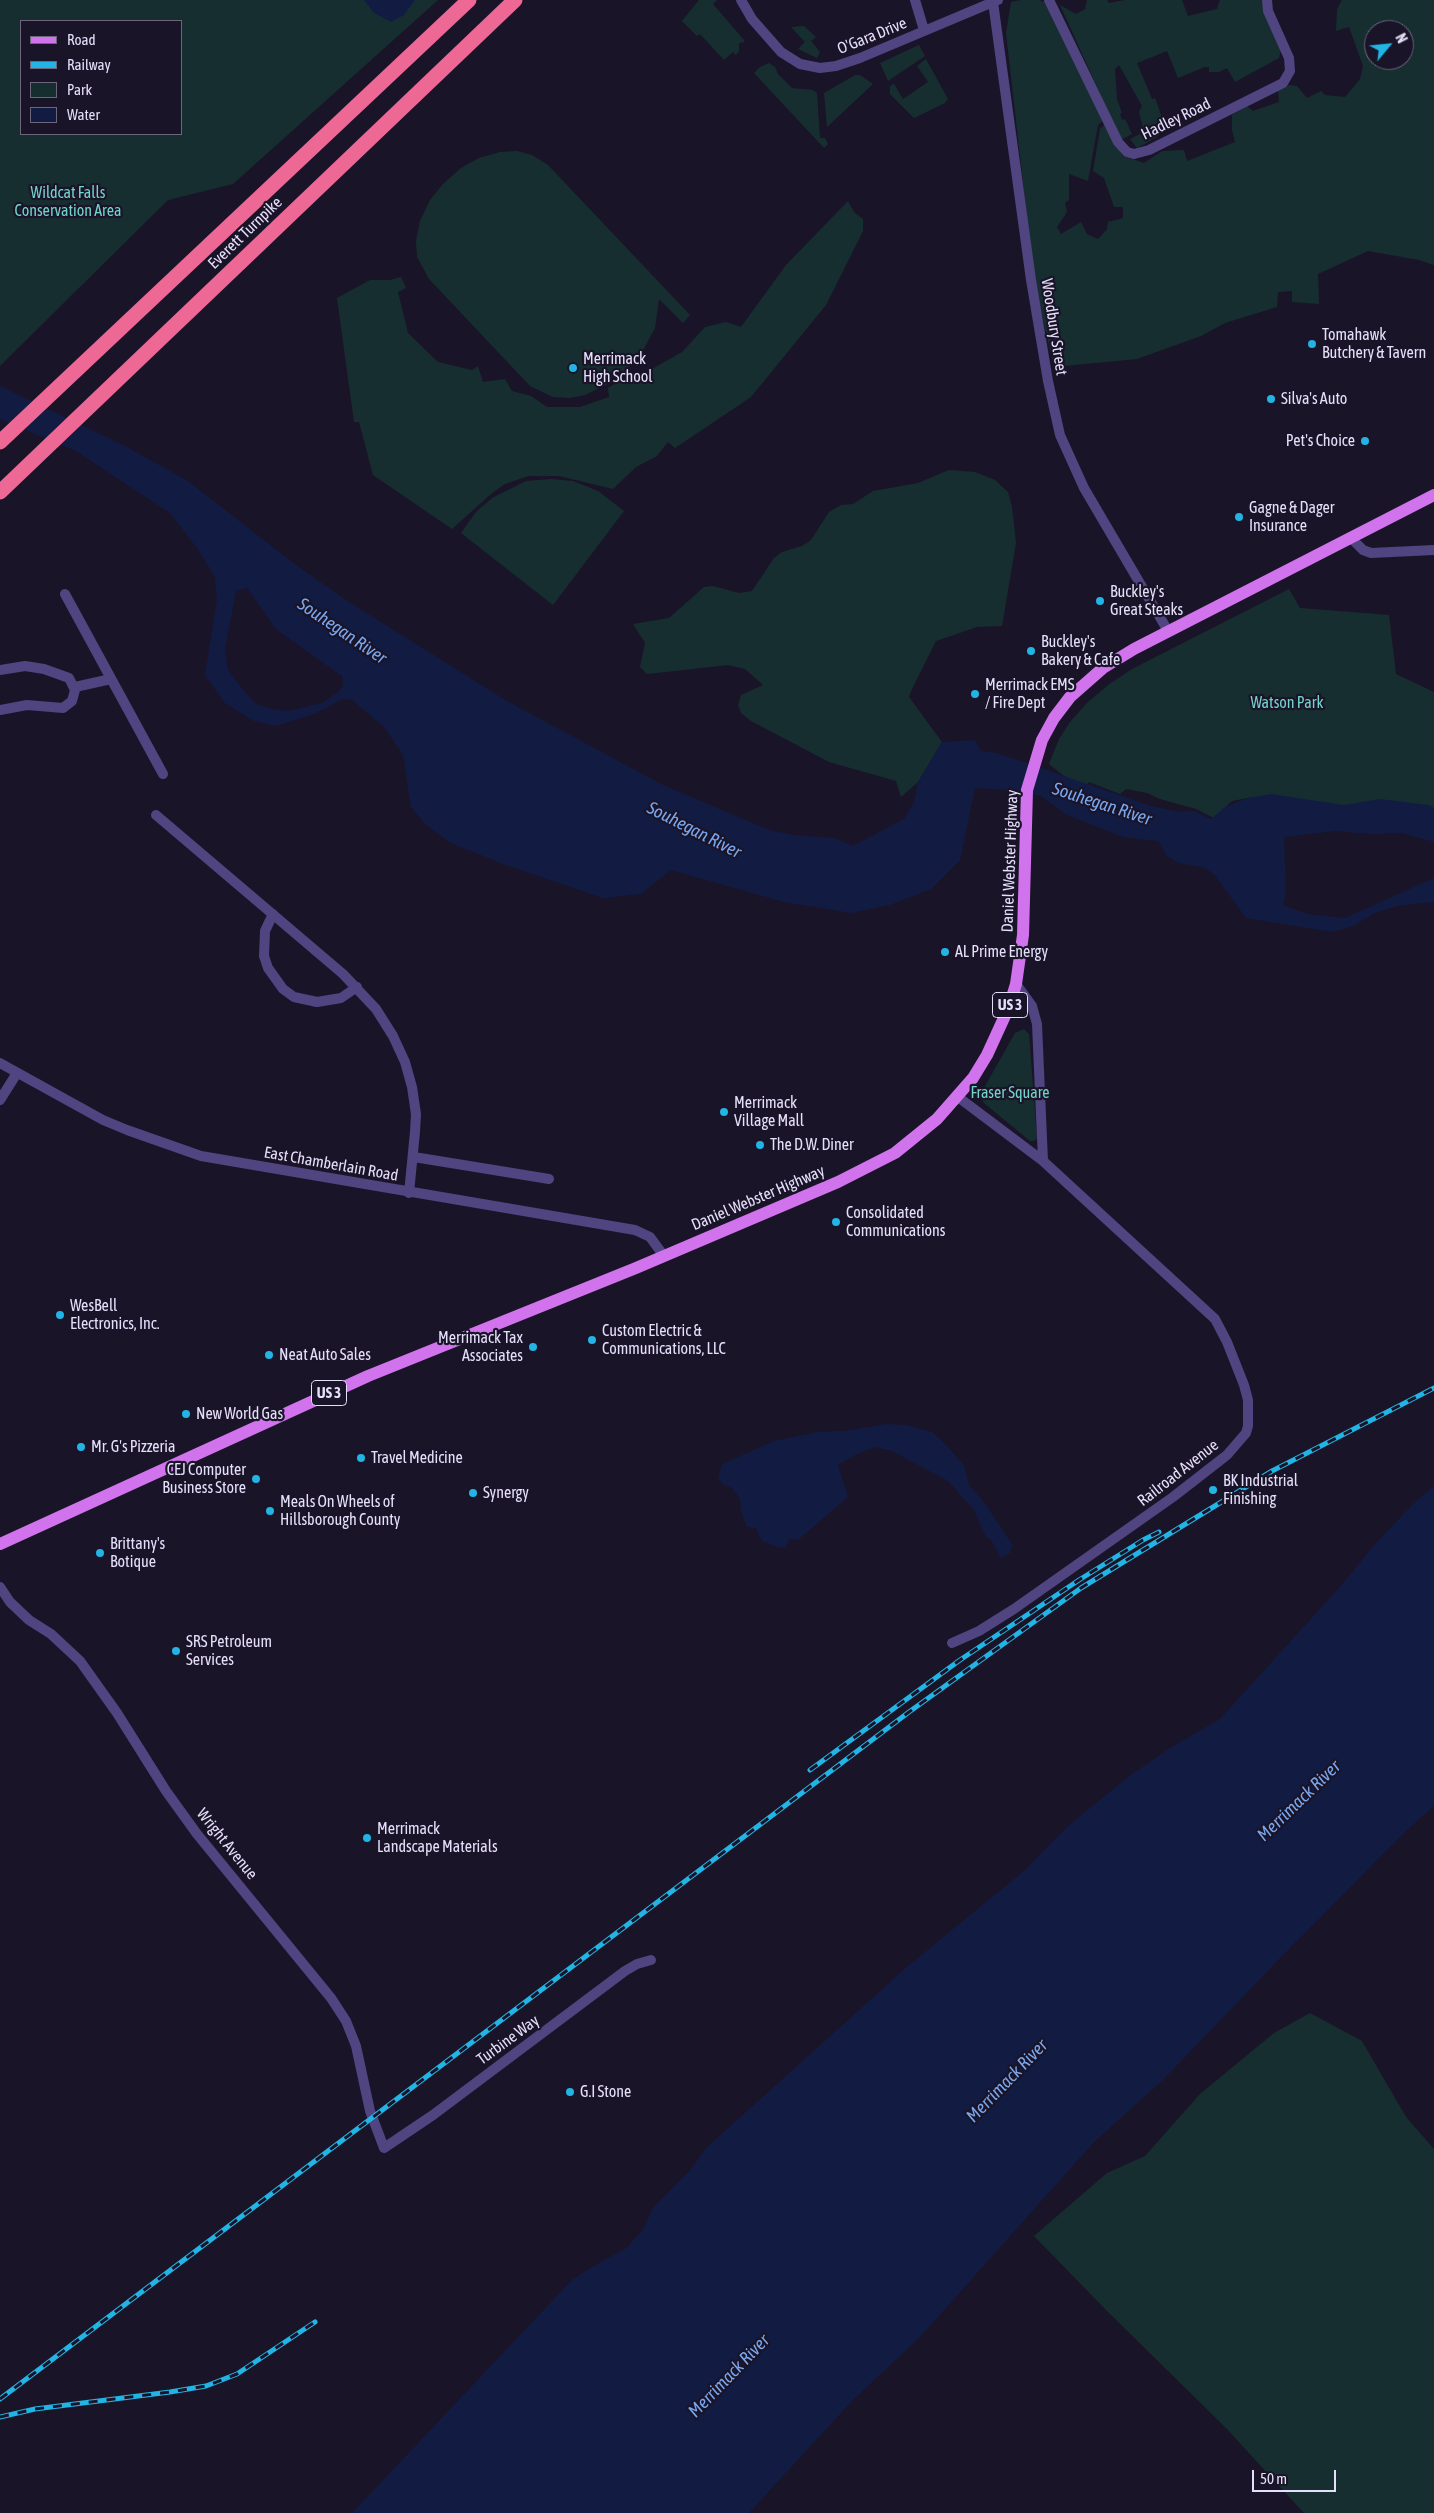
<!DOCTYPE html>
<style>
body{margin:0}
#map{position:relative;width:1434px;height:2513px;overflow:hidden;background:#1a1428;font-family:"Asap Condensed",sans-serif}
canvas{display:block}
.legend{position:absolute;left:20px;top:20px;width:162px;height:115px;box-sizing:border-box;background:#1a1428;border:1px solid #6c657c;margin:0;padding:6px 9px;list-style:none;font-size:15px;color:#e6dffb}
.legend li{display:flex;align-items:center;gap:10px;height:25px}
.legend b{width:25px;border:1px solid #6c657c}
.north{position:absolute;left:1364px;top:20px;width:50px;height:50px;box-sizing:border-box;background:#1a1428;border:1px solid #6c657c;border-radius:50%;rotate:62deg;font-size:14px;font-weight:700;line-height:20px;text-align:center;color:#e6dffb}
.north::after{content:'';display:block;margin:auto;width:18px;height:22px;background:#22b4e4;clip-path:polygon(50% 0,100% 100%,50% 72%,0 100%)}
.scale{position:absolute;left:1252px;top:2470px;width:84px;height:22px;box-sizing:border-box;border:2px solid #e6dffb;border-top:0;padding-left:6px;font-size:15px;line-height:18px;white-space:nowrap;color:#e6dffb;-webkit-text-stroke:4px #1a1428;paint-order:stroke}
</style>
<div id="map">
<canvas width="1434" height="2513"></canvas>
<ul class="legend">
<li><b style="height:6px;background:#d273ee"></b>Road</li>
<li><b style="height:6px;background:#22b4e4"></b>Railway</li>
<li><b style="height:14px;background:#172e31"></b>Park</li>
<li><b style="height:14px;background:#121c43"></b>Water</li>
</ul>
<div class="north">N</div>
<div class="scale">50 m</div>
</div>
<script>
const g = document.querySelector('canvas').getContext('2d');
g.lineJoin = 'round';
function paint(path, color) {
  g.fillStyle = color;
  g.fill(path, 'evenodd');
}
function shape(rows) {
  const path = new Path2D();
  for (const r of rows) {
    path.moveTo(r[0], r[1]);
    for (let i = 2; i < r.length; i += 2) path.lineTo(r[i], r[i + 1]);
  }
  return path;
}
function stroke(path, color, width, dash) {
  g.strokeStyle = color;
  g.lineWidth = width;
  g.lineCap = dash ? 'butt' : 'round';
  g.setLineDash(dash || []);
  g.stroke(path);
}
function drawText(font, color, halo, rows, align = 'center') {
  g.font = font + ' "Asap Condensed",sans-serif';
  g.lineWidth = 4.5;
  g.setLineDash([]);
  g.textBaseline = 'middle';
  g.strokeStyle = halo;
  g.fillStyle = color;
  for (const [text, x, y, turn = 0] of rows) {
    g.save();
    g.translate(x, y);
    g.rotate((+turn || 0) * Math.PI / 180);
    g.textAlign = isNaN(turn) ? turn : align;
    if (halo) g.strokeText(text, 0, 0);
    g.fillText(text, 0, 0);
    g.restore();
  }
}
paint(shape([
 [0,0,438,0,233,184,168,200,0,366],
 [21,21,181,21,181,134,21,134],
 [699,0,717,0,713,4,744,40,744,42,739,43,739,51,736,55,733,52,724,60,700,34,697,36,682,21],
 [1021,0,1039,0,1051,4,1106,118,1098,125,1088,181,1069,174,1069,200,1065,203,1067,212,1057,227,1061,234,1081,222,1087,234,1098,239,1107,229,1108,222,1123,218,1123,207,1114,207,1104,178,1093,171,1100,129,1104,125,1123,156,1144,163,1162,151,1184,150,1187,161,1235,142,1232,130,1232,115,1247,106,1253,111,1279,102,1278,91,1289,85,1297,86,1307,98,1321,91,1325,95,1345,97,1360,79,1363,66,1349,27,1336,31,1337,9,1342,0,1434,0,1434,265,1419,260,1368,251,1318,274,1319,304,1292,302,1292,291,1278,292,1277,307,1225,323,1201,336,1137,359,1054,367,1034,279,1006,33,1011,2],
 [1374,30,1404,30,1404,60,1374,60],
 [1087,0,1107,0,1109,3,1125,0,1182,0,1188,16,1217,9,1220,0,1263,0,1281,50,1279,58,1235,82,1227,68,1219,72,1209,72,1209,67,1205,67,1178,78,1167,51,1137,63,1152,99,1155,98,1166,129,1157,137,1137,148,1130,139,1144,132,1139,112,1142,106,1119,65,1115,69,1117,99,1122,113,1120,114,1122,120,1125,119,1132,134,1121,140,1060,5,1076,14,1085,9],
 [804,26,816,37,811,41,820,52,817,58,798,49,805,42,791,27],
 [919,45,925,56,888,81,880,63],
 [926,59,948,99,945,103,914,118,890,94,890,86,894,84,903,99,928,82,917,66],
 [769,63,775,67,778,74,792,88,813,90,817,93,820,138,825,138,828,144,824,148,754,73,760,67],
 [855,75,860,75,873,84,827,127,824,93],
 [517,151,532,155,548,165,690,315,683,323,659,299,655,328,640,356,614,381,585,395,569,398,553,397,530,386,429,279,417,257,416,241,420,221,430,200,443,184,461,168,479,158,500,152],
 [848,201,854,212,863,219,863,231,826,305,751,397,675,448,668,442,657,456,636,467,613,489,559,476,528,476,505,484,492,493,452,529,373,475,359,422,354,422,337,298,370,280,390,280,401,277,406,288,398,292,408,333,438,362,472,370,478,366,483,382,505,379,512,391,531,396,547,407,580,407,609,397,608,388,624,378,629,382,682,352,705,327,726,322,741,327,786,265],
 [949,470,975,472,995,480,1008,492,1012,507,1016,543,1002,626,977,627,936,641,912,689,909,697,942,742,918,782,901,797,896,781,829,762,751,721,741,713,738,705,741,695,763,685,745,669,728,665,647,674,640,667,645,643,633,624,669,618,704,587,713,586,739,593,752,591,774,558,782,552,802,546,811,540,829,512,841,505,853,504,873,491,918,483],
 [551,479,573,481,598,491,624,511,553,605,461,533,476,512,492,498,526,481],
 [1289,589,1300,608,1389,615,1396,674,1434,692,1434,815,1341,813,1253,797,1232,801,1214,818,1196,809,1160,799,1147,793,1126,789,1120,794,1089,782,1085,787,1064,776,1049,764,1059,739,1070,722,1087,703,1108,685,1132,669],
 [1024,1029,1029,1034,1037,1138,1034,1141,1030,1141,984,1103,980,1095,1015,1033],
 [1310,2013,1362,2041,1406,2117,1434,2149,1434,2513,1304,2513,1226,2428,1107,2311,1034,2236,1107,2173,1145,2156,1200,2094,1274,2033]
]), '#172e31');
paint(shape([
 [364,0,415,0,404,15,391,22,374,13],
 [0,386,125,446,188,481,296,565,349,602,507,701,661,784,769,830,793,835,834,838,853,846,904,819,914,802,918,782,942,742,975,740,981,751,997,753,1151,806,1180,812,1194,811,1211,819,1225,807,1248,798,1271,794,1344,805,1380,799,1429,805,1434,808,1434,842,1402,833,1370,834,1336,831,1284,837,1286,891,1283,905,1307,914,1345,918,1434,878,1434,902,1397,906,1375,913,1353,926,1332,932,1246,918,1214,874,1203,867,1178,863,1166,855,1159,841,1123,837,1067,815,1041,796,1009,790,975,788,960,860,931,889,890,905,851,913,784,902,671,870,641,894,603,898,503,864,451,843,425,824,411,807,403,755,384,727,352,700,343,699,314,714,276,726,254,721,225,703,205,675,217,599,215,577,197,548,170,513,76,451,0,419],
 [247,588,276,629,343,677,343,686,338,692,322,703,289,711,272,709,256,704,244,691,228,670,225,650,236,591],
 [886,1424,907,1425,932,1432,947,1446,964,1465,969,1485,984,1502,1012,1544,1010,1553,1001,1558,991,1540,986,1537,974,1510,948,1481,892,1451,875,1447,857,1454,838,1465,848,1497,798,1540,789,1539,786,1547,780,1548,762,1541,756,1528,747,1527,741,1512,740,1499,732,1488,724,1485,718,1478,722,1464,774,1441,817,1432,844,1431],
 [1434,1486,1434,1806,1407,1830,1283,1955,1163,2080,1094,2142,921,2336,851,2402,749,2513,352,2513,571,2281,590,2268,625,2249,642,2231,653,2208,692,2168,706,2148,908,1966,1024,1871,1068,1826,1128,1777,1170,1748,1220,1719,1339,1588,1376,1543,1413,1504]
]), '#121c43');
stroke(shape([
 [741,0,752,19,781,52,800,64,820,68,836,66,860,58,998,0],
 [915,0,924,30],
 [1049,0,1118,142,1127,152,1134,154,1149,150,1283,83,1290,71,1289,58,1268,11,1267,0],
 [993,2,1031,280,1048,381,1060,435,1084,488,1168,631],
 [1351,538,1363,550,1371,553,1434,550],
 [65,594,163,774],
 [0,670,25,666,44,669,69,678,75,690,72,701,63,708,27,705,0,710],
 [75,687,111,679],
 [156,815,343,974,376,1009,393,1036,405,1062,412,1087,416,1114,415,1132,409,1193],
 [273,914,265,931,264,956,268,968,283,989,294,997,317,1002,341,998,357,987],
 [0,1063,103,1120,127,1130,201,1156,635,1230,650,1237,664,1256],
 [958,1097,1043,1161],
 [0,1100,17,1073],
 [414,1157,549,1179],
 [0,1587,10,1602,29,1620,51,1634,80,1661,117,1713,166,1791,197,1834,331,1998,346,2021,356,2046,370,2111,384,2148,433,2115,625,1971,637,1964,651,1960],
 [952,1643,979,1631,1014,1609,1173,1497,1227,1455,1246,1433,1248,1426,1248,1400,1244,1385,1227,1342,1215,1319,1043,1161,1037,1024,1032,1006,1016,984]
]), '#504481', 10);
stroke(shape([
 [0,1544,368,1376,636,1268,838,1182,895,1153,937,1119,973,1078,987,1055,1009,1007,1016,984,1023,935,1027,790,1042,740,1054,718,1070,697,1103,668,1134,649,1434,495]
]), '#d273ee', 12);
stroke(shape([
 [0,442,469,0],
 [0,492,515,0]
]), '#ed6894', 15);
const rail = shape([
 [810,1770,960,1660,1079,1580,1143,1540,1159,1532],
 [0,2399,909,1712,1081,1588,1272,1471,1434,1388],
 [0,2417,35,2409,170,2392,206,2386,237,2374,315,2322]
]);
stroke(rail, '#22b4e4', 5);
stroke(rail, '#1a1428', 3, [9]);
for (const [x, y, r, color] of [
 [1312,344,5,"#22b4e4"],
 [573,368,5,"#22b4e4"],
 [1271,399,5,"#22b4e4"],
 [1365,441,5,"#22b4e4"],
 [1239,517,5,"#22b4e4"],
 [1100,601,5,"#22b4e4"],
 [1031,651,5,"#22b4e4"],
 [975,694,5,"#22b4e4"],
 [945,952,5,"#22b4e4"],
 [724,1112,5,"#22b4e4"],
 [760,1145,5,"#22b4e4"],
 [836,1222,5,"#22b4e4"],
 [60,1315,5,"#22b4e4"],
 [592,1340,5,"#22b4e4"],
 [533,1347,5,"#22b4e4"],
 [269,1355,5,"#22b4e4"],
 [186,1414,5,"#22b4e4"],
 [81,1447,5,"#22b4e4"],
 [361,1458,5,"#22b4e4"],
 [256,1479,5,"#22b4e4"],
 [1213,1490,5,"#22b4e4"],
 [473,1493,5,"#22b4e4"],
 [270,1511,5,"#22b4e4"],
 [100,1553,5,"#22b4e4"],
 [176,1651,5,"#22b4e4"],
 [367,1838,5,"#22b4e4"],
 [570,2092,5,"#22b4e4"]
]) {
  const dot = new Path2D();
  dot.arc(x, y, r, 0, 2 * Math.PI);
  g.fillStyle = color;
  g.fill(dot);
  stroke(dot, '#1a1428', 2);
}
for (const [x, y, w] of [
 [1010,1005,35],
 [329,1393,35]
]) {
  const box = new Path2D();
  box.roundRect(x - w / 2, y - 12.5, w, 25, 4);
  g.fillStyle = '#1a1428';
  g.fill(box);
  stroke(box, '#e6dffb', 1);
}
drawText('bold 15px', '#e6dffb', null, [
 ["US 3",1010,1005],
 ["US 3",329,1393]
]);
drawText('16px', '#e6dffb', '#1a1428', [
 ["O'Gara Drive",872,36,-22],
 ["Hadley Road",1176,119,-26],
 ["Everett Turnpike",245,233,-44],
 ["Woodbury Street",1054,327,81],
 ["Daniel Webster Highway",1010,861,-88],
 ["East Chamberlain Road",331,1164,10],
 ["Daniel Webster Highway",758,1198,-23],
 ["Railroad Avenue",1178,1473,-38],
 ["Wright Avenue",227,1844,51],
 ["Turbine Way",508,2040,-36]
]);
drawText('16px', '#72d4ca', '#1a1428', [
 ["Wildcat Falls",68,193],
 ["Conservation Area",68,211],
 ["Watson Park",1287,703],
 ["Fraser Square",1010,1093]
]);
drawText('16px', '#e6dffb', '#1a1428', [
 ["Tomahawk",1322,335],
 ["Butchery & Tavern",1322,353],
 ["Merrimack",583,359],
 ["High School",583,377],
 ["Silva's Auto",1281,399],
 ["Pet's Choice",1355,441,"right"],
 ["Gagne & Dager",1249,508],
 ["Insurance",1249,526],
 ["Buckley's",1110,592],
 ["Great Steaks",1110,610],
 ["Buckley's",1041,642],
 ["Bakery & Cafe",1041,660],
 ["Merrimack EMS",985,685],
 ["/ Fire Dept",985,703],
 ["AL Prime Energy",955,952],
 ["Merrimack",734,1103],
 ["Village Mall",734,1121],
 ["The D.W. Diner",770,1145],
 ["Consolidated",846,1213],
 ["Communications",846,1231],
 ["WesBell",70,1306],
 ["Electronics, Inc.",70,1324],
 ["Custom Electric &",602,1331],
 ["Communications, LLC",602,1349],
 ["Merrimack Tax",523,1338,"right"],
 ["Associates",523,1356,"right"],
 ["Neat Auto Sales",279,1355],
 ["New World Gas",196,1414],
 ["Mr. G's Pizzeria",91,1447],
 ["Travel Medicine",371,1458],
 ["CEJ Computer",246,1470,"right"],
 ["Business Store",246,1488,"right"],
 ["BK Industrial",1223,1481],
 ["Finishing",1223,1499],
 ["Synergy",483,1493],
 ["Meals On Wheels of",280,1502],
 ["Hillsborough County",280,1520],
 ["Brittany's",110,1544],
 ["Botique",110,1562],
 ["SRS Petroleum",186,1642],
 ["Services",186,1660],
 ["Merrimack",377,1829],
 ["Landscape Materials",377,1847],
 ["G.I Stone",580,2092]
], 'left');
drawText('italic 18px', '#79a7ef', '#1a1428', [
 ["Souhegan River",342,631,34],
 ["Souhegan River",1102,804,18],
 ["Souhegan River",694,830,27],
 ["Merrimack River",1299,1801,-44],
 ["Merrimack River",1007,2081,-46],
 ["Merrimack River",729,2376,-46]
]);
</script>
